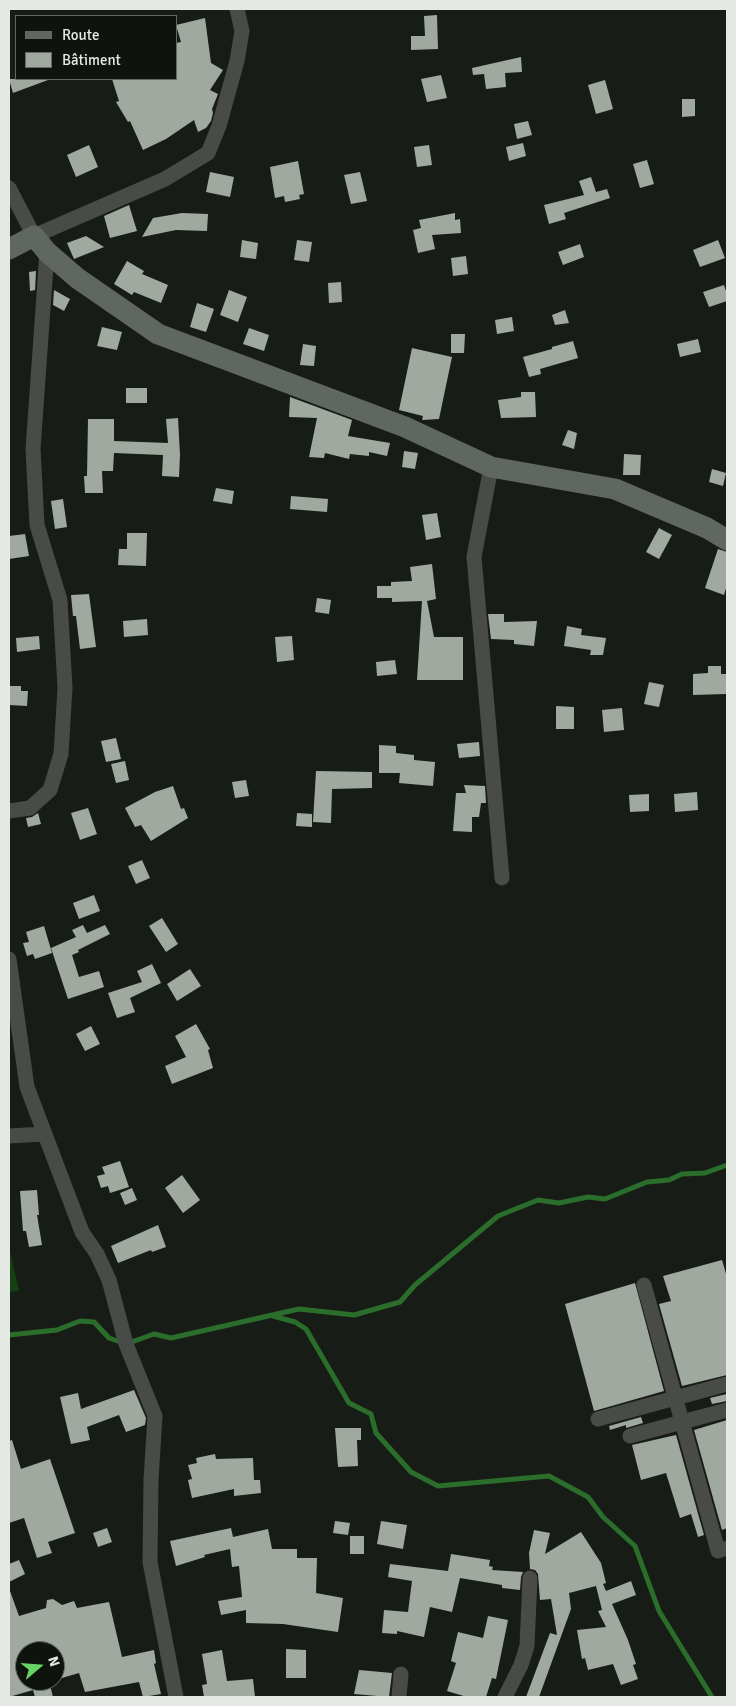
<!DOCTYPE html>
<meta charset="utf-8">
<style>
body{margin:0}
#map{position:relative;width:736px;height:1706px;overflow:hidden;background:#171d16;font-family:Signika,sans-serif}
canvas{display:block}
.frame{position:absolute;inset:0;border:10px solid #e4e9e3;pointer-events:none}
.legend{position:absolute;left:15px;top:15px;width:162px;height:65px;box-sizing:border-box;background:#0e140d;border:1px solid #646963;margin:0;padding:6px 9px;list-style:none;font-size:15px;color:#e4e9e3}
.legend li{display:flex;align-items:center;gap:10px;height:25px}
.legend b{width:25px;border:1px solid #646963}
.north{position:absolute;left:15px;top:1641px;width:50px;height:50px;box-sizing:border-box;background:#0e140d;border:1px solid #646963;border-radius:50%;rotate:72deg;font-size:14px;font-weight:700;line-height:20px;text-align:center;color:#e4e9e3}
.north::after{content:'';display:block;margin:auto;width:18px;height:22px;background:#69d465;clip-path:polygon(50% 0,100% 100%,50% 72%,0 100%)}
</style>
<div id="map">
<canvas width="736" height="1706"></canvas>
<div class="frame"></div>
<ul class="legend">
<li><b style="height:6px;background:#606660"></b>Route</li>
<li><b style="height:14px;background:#a0a9a0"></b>Bâtiment</li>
</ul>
<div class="north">N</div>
</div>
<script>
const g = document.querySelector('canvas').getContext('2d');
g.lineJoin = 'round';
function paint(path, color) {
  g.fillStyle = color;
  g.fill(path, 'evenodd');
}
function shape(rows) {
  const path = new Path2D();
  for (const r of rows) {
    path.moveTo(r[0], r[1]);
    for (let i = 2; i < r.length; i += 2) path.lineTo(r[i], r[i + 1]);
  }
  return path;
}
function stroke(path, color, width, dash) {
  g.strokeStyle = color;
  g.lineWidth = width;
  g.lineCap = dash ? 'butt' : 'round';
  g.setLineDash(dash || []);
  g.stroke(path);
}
paint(shape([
 [9,1247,19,1291,9,1292]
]), '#154014');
stroke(shape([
 [273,1316,295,1322,306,1329,349,1403,371,1414,376,1433,411,1472,438,1486,549,1476,588,1497,603,1517,635,1546,659,1611,712,1697],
 [9,1335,57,1330,80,1321,94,1322,109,1338,126,1344,154,1334,171,1338,299,1309,354,1315,400,1302,415,1285,498,1216,538,1200,559,1203,588,1197,605,1199,647,1182,669,1180,682,1174,705,1173,727,1165]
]), '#2b6d2a', 5);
paint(shape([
 [437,15,438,49,411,50,411,36,425,36,424,16],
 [205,18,211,63,223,70,210,90,218,94,212,109,213,113,211,121,206,128,198,132,194,120,166,139,143,150,130,121,128,122,116,102,119,101,112,79,176,79,176,43,181,42,176,25],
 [521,57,522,72,505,73,506,87,486,89,484,74,473,75,472,68],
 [441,75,447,98,427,102,421,79],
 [9,79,48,79,48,80,13,93],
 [605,80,613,109,596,114,588,85],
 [682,99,695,99,695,116,682,117],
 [528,121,532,135,517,139,514,124],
 [523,143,526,156,509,161,506,147],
 [89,145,98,167,76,177,67,155],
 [429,145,432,165,417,167,414,147],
 [647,160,654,184,640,188,633,164],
 [298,161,304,194,299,195,300,199,285,202,284,196,275,198,270,167],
 [210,172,234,177,230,197,206,192],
 [360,172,367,201,351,204,344,175],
 [591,177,596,192,607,189,610,198,564,213,566,219,549,224,544,205,584,195,579,181],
 [129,205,137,231,110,238,104,216],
 [182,213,208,214,207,231,176,230,142,237,153,218],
 [455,213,455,220,460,219,461,233,432,235,435,249,418,253,413,230,421,228,419,220],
 [86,236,104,247,74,259,67,243],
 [242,240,258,243,256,259,240,257],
 [297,240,312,242,309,262,294,260],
 [718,240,725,258,700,267,693,250],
 [580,244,584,257,563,265,558,252],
 [466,256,468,274,453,276,451,258],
 [127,261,144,271,142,274,168,285,161,303,134,292,132,295,114,284],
 [36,271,35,290,30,291,29,272],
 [341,282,342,302,329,303,328,283],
 [724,285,727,294,727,301,709,307,703,292],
 [54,290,70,299,64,311,53,305],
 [229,290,247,297,238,322,220,315],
 [197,303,214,309,206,332,190,327],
 [565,310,569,323,555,325,552,315],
 [512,317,514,331,497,334,495,320],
 [102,327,122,332,117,350,97,346],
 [249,328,269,335,264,351,243,344],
 [451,334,465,334,464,353,451,353],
 [698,339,701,352,680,357,677,344],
 [573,341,578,358,540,369,541,374,529,377,523,357,552,349,552,347],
 [303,344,316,346,314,366,300,365],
 [412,348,452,357,439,419,422,420,423,416,399,410],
 [126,388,147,388,147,403,126,403],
 [521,392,535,392,536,417,501,418,498,400,521,397],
 [290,397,352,420,348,436,390,443,387,456,369,452,369,456,350,454,349,459,325,453,324,458,309,457,317,418,289,417],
 [178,418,180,455,179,477,162,476,163,455,114,453,113,471,102,471,103,493,85,493,84,476,87,476,88,419,114,419,114,441,168,443,166,419],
 [568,430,577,433,574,449,562,445],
 [404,451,418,453,415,469,402,467],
 [624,454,641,455,640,475,623,475],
 [712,469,726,473,723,486,709,482],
 [216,488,234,491,232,504,213,501],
 [291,496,328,499,327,512,290,509],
 [63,499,67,527,55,529,51,501],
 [437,513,441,537,426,540,422,515],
 [659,528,672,535,659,559,646,552],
 [127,533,147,533,146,566,118,565,119,549,127,549],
 [25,534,29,556,9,559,9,536],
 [718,549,727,552,727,585,724,595,705,588],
 [432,564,436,599,427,601,434,637,463,637,463,680,417,680,422,601,392,602,392,598,377,598,377,586,391,586,391,582,412,581,410,567],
 [89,594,96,647,80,649,76,616,73,616,71,595],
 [317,598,331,600,329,614,315,612],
 [488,614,504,614,504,622,537,621,534,646,514,644,514,640,491,639],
 [147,619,148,635,124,637,123,621],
 [567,626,582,629,581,635,606,638,603,655,590,655,591,650,564,646],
 [39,636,40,649,17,652,16,638],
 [292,636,294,660,277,662,275,637],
 [395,660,397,674,377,676,376,662],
 [708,666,721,666,721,674,726,674,726,694,693,695,693,674,708,673],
 [649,682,664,685,659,707,644,704],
 [9,686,21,686,21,691,28,691,27,706,9,705],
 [556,706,574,707,574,729,556,729],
 [622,708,624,730,604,732,602,710],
 [116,738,121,759,106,762,101,741],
 [479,742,480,756,459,758,457,744],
 [379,745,396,746,396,753,414,755,414,760,435,762,433,786,399,783,400,773,379,773],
 [125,761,129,780,116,783,111,764],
 [316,771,372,772,372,788,332,789,331,823,313,822],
 [246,780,249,796,235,798,232,782],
 [464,785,485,786,486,803,481,803,479,817,472,817,472,832,453,831,456,793,466,793],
 [173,786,181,809,184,808,188,818,151,841,141,825,135,827,125,808,155,792],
 [697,792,698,810,675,812,674,794],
 [649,794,649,811,630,812,629,795],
 [88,808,97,834,80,840,71,813],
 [38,813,41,824,28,827,26,818,32,817],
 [297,813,312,814,312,827,296,826],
 [142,860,150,878,136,884,128,866],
 [94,895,100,911,79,919,73,903],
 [162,918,178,944,166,952,149,926],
 [83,925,87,933,105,925,110,934,78,950,79,952,72,955,79,977,99,971,104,987,68,999,51,948,76,937,72,930],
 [44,926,52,953,35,959,33,954,27,956,23,943,29,942,26,932],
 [152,964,161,983,130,998,135,1012,117,1018,108,993,142,982,137,971],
 [190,969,201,986,177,1001,167,984],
 [196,1024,210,1049,208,1050,213,1068,172,1084,165,1066,186,1057,175,1036],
 [91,1026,100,1044,85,1051,76,1034],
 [120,1161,129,1187,110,1193,108,1186,101,1188,97,1176,105,1174,102,1167],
 [182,1175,200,1200,183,1213,165,1188],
 [132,1188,137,1200,125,1205,120,1193],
 [37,1190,39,1215,37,1215,42,1245,29,1247,26,1231,23,1231,20,1191],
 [158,1225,166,1247,152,1252,151,1250,118,1263,111,1246],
 [722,1260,727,1277,727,1375,682,1386,659,1304,671,1301,663,1276],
 [635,1283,664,1391,594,1411,565,1304],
 [134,1390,146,1418,145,1425,126,1432,119,1415,87,1427,90,1440,71,1444,60,1397,78,1393,81,1409],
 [727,1394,727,1401,712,1404,710,1398],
 [641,1417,643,1423,626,1428,626,1425,610,1430,609,1426],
 [727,1420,727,1528,722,1530,694,1430],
 [335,1428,361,1428,361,1440,357,1440,358,1466,338,1467],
 [676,1435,704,1535,698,1537,691,1514,680,1518,666,1473,641,1480,632,1445],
 [12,1440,21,1469,50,1459,75,1533,48,1542,52,1553,37,1558,24,1518,9,1523,9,1441],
 [215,1454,216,1459,253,1458,254,1480,260,1480,261,1493,234,1496,234,1489,192,1498,188,1480,192,1479,188,1465,197,1463,196,1458],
 [335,1521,350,1523,348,1535,333,1533],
 [381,1521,407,1525,403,1549,377,1544],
 [107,1528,112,1542,98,1547,93,1533],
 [231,1528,233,1537,268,1529,272,1549,297,1549,297,1558,317,1558,316,1593,343,1598,338,1632,283,1624,246,1623,246,1610,221,1615,218,1601,242,1597,239,1566,232,1567,230,1549,204,1555,205,1557,176,1566,170,1541],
 [534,1530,550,1533,545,1554,581,1532,601,1563,606,1583,603,1584,606,1591,631,1581,636,1595,612,1604,628,1640,636,1664,633,1665,638,1679,621,1685,613,1664,588,1670,585,1658,582,1659,577,1630,606,1627,598,1611,602,1610,596,1586,569,1593,571,1609,539,1697,526,1697,550,1633,557,1635,551,1599,540,1600,538,1574,535,1570,530,1569,529,1553],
 [350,1536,364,1536,364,1554,350,1554],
 [451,1554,490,1560,489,1566,493,1567,492,1570,523,1572,521,1577,520,1590,502,1588,502,1585,460,1578,452,1612,430,1607,424,1637,397,1631,397,1634,382,1633,384,1610,408,1612,412,1581,388,1577,390,1564,448,1571],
 [19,1560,25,1574,9,1582,9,1564],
 [10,1591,19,1616,46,1608,47,1600,53,1599,62,1605,74,1601,77,1608,109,1602,122,1657,154,1650,156,1663,154,1664,161,1694,143,1697,139,1682,85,1692,79,1673,55,1680,55,1651,25,1651,25,1681,53,1681,53,1684,50,1685,53,1697,35,1697,33,1690,9,1697,9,1592],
 [488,1616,508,1620,496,1679,492,1678,486,1697,467,1697,447,1691,456,1663,451,1661,458,1632,483,1638],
 [286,1649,306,1650,306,1678,286,1678],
 [222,1650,227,1681,253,1679,255,1697,204,1697,202,1685,207,1684,202,1654],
 [359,1670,392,1673,389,1697,354,1694]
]), '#a0a9a0');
stroke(shape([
 [9,188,34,236,165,179,208,153,219,126,237,61,242,31,237,9],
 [491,467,474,557,502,878],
 [9,811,30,808,50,790,61,754,65,688,60,600,37,525,33,449,47,252],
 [9,959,27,1087,82,1232,97,1254,109,1280,126,1344,155,1416,151,1480,150,1562,176,1697],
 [9,1136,44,1134],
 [644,1285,718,1551,727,1548],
 [598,1419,727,1384],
 [630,1436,727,1410],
 [399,1697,401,1674],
 [505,1697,521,1665,527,1646,530,1578]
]), '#484b47', 15);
stroke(shape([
 [9,249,34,236,47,252,77,278,158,334,405,427,491,467,615,489,707,528,727,540]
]), '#606660', 21);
</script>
